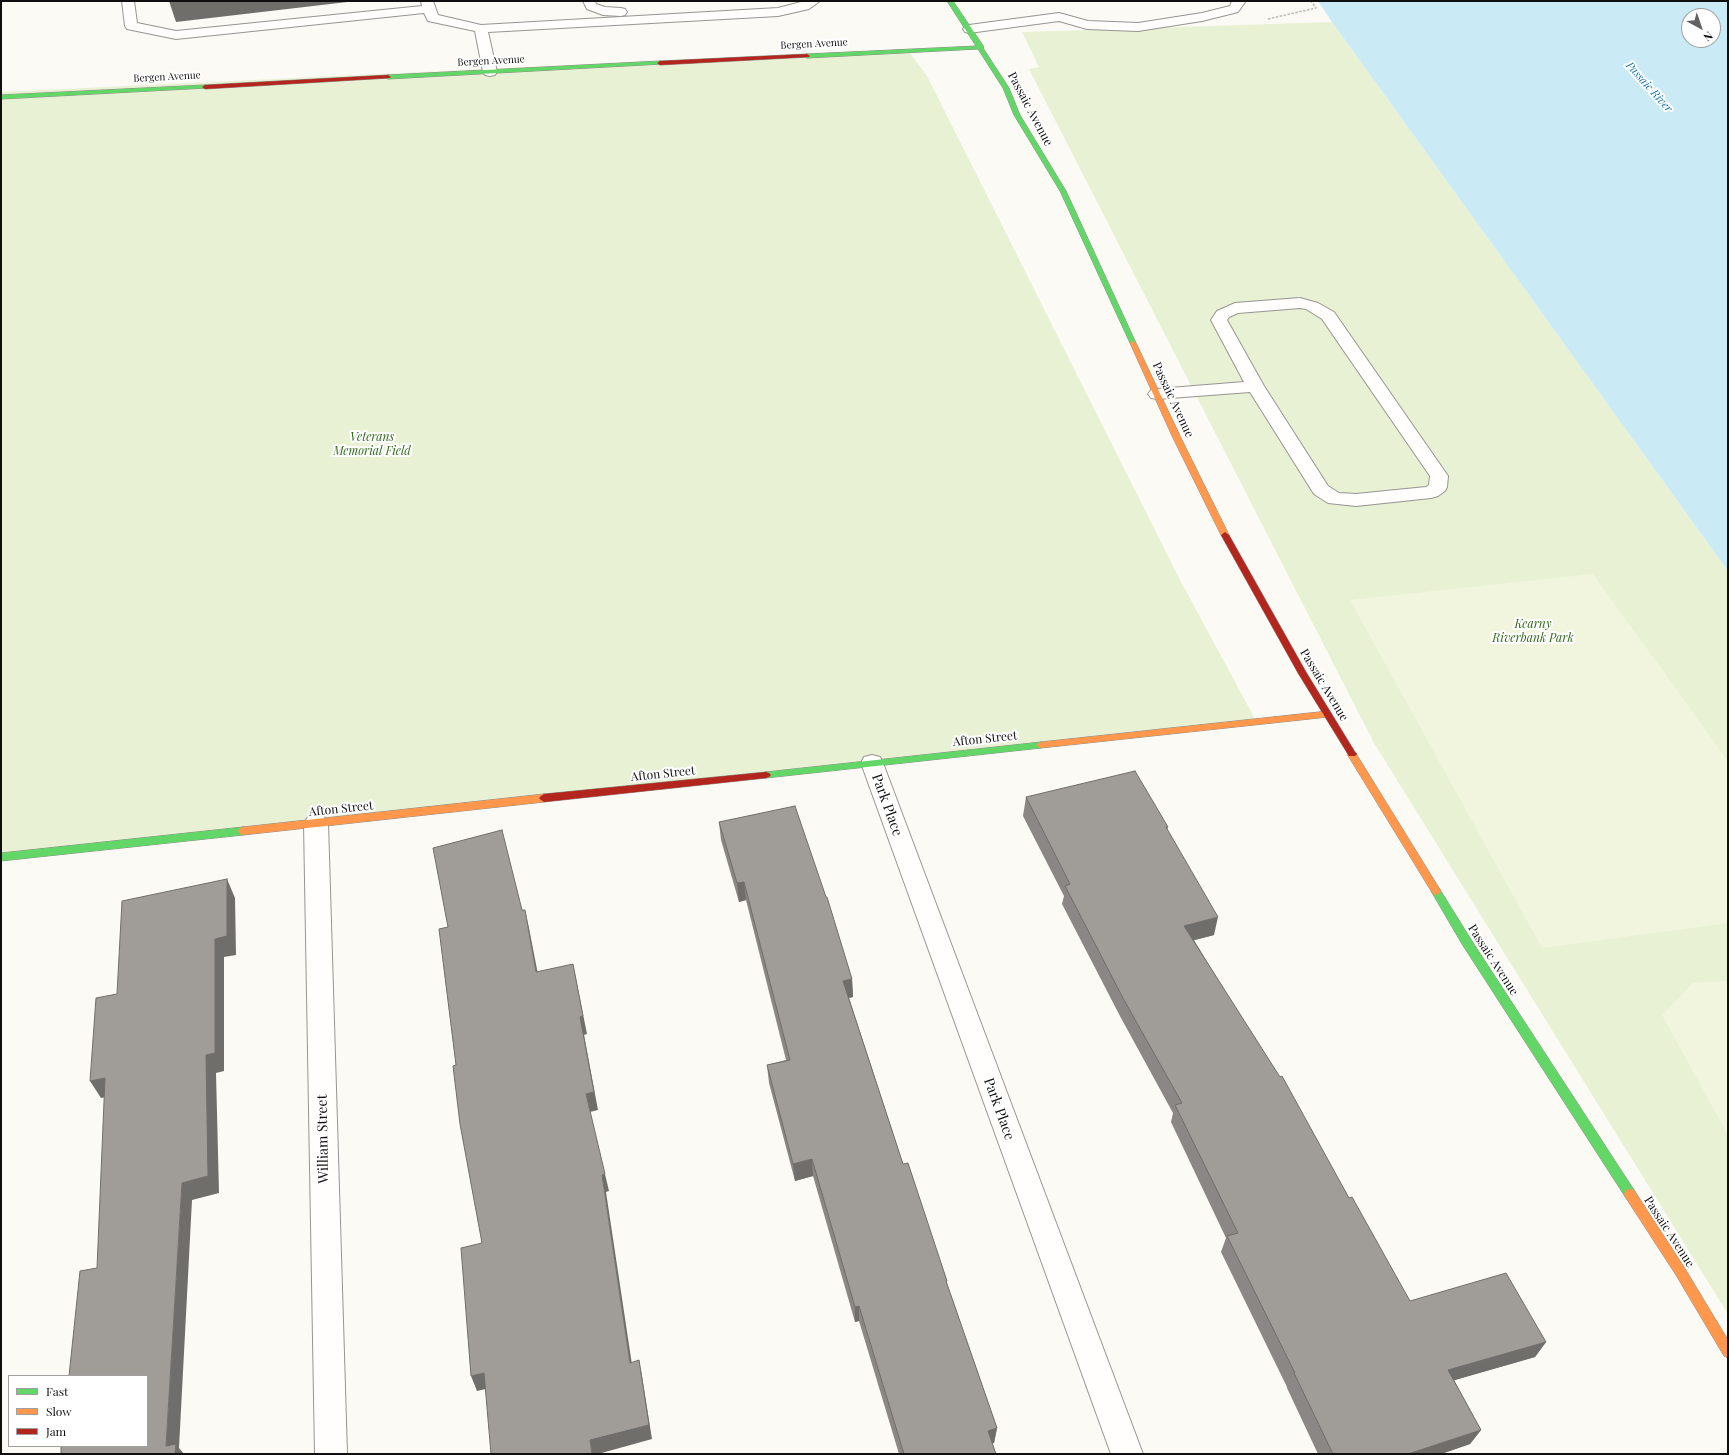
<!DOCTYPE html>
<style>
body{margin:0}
#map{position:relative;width:1729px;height:1455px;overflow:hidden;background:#fcfaf4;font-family:"Playfair Display",serif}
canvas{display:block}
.frame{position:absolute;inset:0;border:2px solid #0f0f0f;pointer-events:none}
.legend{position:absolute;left:8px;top:1375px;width:140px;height:72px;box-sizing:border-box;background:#fff;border:1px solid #9f9f9f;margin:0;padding:5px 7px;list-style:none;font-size:12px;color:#0f0f0f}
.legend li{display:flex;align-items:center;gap:8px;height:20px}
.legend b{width:20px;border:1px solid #9f9f9f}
.north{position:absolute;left:1681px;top:8px;width:40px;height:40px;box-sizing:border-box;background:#fff;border:1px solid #9f9f9f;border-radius:50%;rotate:140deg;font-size:11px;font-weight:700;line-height:16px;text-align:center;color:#0f0f0f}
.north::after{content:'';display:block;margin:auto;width:14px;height:18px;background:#62615f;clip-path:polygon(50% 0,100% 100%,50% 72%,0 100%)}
</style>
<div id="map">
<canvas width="1729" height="1455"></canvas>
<div class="frame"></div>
<ul class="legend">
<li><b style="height:5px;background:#63d668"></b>Fast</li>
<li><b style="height:5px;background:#ff974d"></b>Slow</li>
<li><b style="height:5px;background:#b3261e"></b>Jam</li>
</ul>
<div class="north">N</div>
</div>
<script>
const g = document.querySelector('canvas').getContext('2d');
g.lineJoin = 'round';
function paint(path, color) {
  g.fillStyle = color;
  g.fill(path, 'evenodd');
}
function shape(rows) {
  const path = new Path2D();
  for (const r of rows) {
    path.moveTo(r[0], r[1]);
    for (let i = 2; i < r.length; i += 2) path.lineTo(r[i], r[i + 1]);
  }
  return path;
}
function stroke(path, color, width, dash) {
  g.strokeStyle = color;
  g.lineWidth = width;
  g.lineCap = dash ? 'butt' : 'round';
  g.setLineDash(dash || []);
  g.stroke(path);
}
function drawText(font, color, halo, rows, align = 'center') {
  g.font = font + ' "Playfair Display",serif';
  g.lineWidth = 4;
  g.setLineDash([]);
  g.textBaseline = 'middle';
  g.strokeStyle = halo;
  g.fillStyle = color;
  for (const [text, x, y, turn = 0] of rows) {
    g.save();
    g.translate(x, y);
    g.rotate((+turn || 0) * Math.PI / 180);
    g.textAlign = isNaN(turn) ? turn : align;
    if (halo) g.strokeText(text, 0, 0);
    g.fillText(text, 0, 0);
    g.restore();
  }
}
paint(shape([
 [1332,22,1728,571,1728,1314,1374,743,1029,69,1039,67,1022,32],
 [907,49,927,76,1179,578,1255,719,1,855,1,92]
]), '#e8f1d4');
paint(shape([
 [1593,574,1728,761,1728,923,1542,948,1350,600],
 [1728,981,1728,1135,1662,1015,1693,983]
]), '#f1f5de');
paint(shape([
 [1318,1,1728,1,1728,571,1332,22],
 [1689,16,1713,16,1713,40,1689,40]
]), '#caebf6');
const lane = shape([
 [122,1,134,1,137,23,176,31,422,6,421,1,433,1,438,15,481,25,778,8,805,1,820,1,809,9,778,16,488,32,497,72,495,75,490,76,485,75,483,72,475,31,428,21,424,13,176,39,127,29,125,26,122,1],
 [583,1,595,1,596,4,605,7,621,8,625,9,627,12,625,15,621,16,603,15,587,9,583,1],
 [1232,1,1245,2,1238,12,1202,21,1138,31,1087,29,1059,21,969,33,965,32,963,29,965,26,969,25,1059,13,1088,21,1138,23,1202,13,1230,6,1232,1],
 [1300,298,1318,303,1334,312,1448,476,1447,487,1445,491,1438,496,1431,498,1356,506,1328,503,1314,494,1250,392,1157,399,1151,398,1148,394,1151,390,1157,389,1244,382,1211,320,1217,311,1235,303,1300,298],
 [1300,308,1306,309,1322,319,1430,476,1429,485,1426,487,1356,494,1339,493,1328,486,1264,386,1227,320,1229,317,1238,313,1300,308]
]);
const street = shape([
 [872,755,880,757,883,763,1143,1454,1111,1454,861,763,864,757,872,755],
 [316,814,324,817,328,823,347,1454,315,1454,304,823,308,817,316,814]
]);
const fast = shape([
 [947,1,953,1,984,47,983,48,1009,88,1020,115,1066,191,1136,343,1135,344,1131,344,1130,343,1060,191,1014,115,1003,88,978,49,807,58,804,56,807,54,976,46,947,1],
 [660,61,663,63,662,64,388,79,385,77,388,75,660,61],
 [205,85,207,86,207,88,1,99,1,95,205,85],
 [1041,742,1046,745,1041,748,766,778,763,777,761,775,763,773,766,772,1041,742],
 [243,827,246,828,248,831,246,834,243,835,1,861,1,853,243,827],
 [1436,887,1439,888,1470,938,1634,1190,1636,1194,1634,1198,1630,1199,1626,1198,1462,944,1431,891,1433,888,1436,887]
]);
const slow = shape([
 [1133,341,1136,343,1181,438,1229,535,1228,537,1225,538,1221,535,1173,438,1130,343,1133,341],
 [1328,711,1332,714,1328,717,1041,748,1036,745,1041,742,1328,711],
 [1352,751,1355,752,1439,888,1441,891,1439,894,1436,895,1433,894,1347,754,1352,751],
 [544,794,547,796,549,798,547,800,544,802,243,835,240,834,238,831,240,828,243,827,544,794],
 [1630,1189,1634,1190,1684,1267,1728,1340,1728,1358,1724,1356,1676,1275,1626,1198,1624,1194,1626,1190,1630,1189]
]);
const jam = shape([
 [807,54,810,56,809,57,660,65,657,63,660,61,807,54],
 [388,75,391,77,390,78,205,89,202,87,205,85,388,75],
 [1225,532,1229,535,1306,672,1355,752,1357,754,1355,756,1349,756,1298,673,1221,535,1225,532],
 [766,772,769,773,771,775,769,777,766,778,544,802,541,800,539,798,541,796,544,794,766,772]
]);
stroke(lane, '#969592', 2);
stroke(street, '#969592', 2);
stroke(fast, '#8c8b89', 1);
stroke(slow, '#8c8b89', 1);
stroke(jam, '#8c8b89', 1);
stroke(shape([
 [1268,19,1316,8,1311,1]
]), '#b9b9b8', 1.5, [2.5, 1.5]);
paint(lane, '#fffefd');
paint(street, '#fffefd');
paint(fast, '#63d668');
paint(slow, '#ff974d');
paint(jam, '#b3261e');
paint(shape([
 [1026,797,1168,827,1167,830,1214,935,1194,940,1349,1198,1410,1301,1546,1342,1535,1357,1454,1380,1481,1430,1470,1444,1441,1454,1318,1454,1287,1388,1287,1387,1221,1252,1226,1238,1171,1122,1173,1113,1121,1018,1062,904,1064,896,1023,816],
 [719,822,852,979,853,997,849,998,903,1164,947,1281,947,1284,997,1428,994,1443,992,1443,996,1454,899,1454,859,1321,855,1322,813,1176,795,1181,769,1083,767,1065,786,1060,746,900,739,902,721,840]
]), '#8a8784');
paint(shape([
 [169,1,356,1,176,22],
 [227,879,235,898,236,955,224,957,224,1071,216,1073,219,1193,192,1200,179,1448,184,1454,173,1454,166,1446,182,1183,206,1055,215,939],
 [744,882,746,900,739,902,737,883],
 [525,910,529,928,541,990,536,972],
 [1218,917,1214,935,1180,944,1184,926],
 [573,964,587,1034,584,1035,598,1110,590,1112,586,1094,580,1017],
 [852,979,853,997,843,999,843,981],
 [105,1078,116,1095,101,1098,90,1081],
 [812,1159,813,1176,795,1181,793,1164],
 [605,1174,609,1191,606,1192,634,1378,630,1363,602,1175],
 [859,1306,859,1321,855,1322,855,1307],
 [1546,1342,1535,1357,1438,1385,1448,1370],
 [639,1360,642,1376,652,1439,598,1454,592,1454,590,1440],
 [484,1373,490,1388,477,1391,471,1376],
 [997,1428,994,1443,986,1445,988,1431],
 [1481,1430,1470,1444,1441,1454,1408,1454]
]), '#706e6b');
const building = shape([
 [1135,771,1168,827,1166,827,1218,917,1184,926,1280,1077,1282,1076,1349,1198,1352,1197,1410,1301,1506,1273,1546,1342,1448,1370,1481,1430,1408,1454,1333,1454,1294,1373,1295,1373,1227,1236,1238,1233,1175,1105,1182,1103,1124,1000,1065,886,1070,884,1026,797,1135,771],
 [795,806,826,897,827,897,852,979,843,981,903,1164,908,1163,947,1281,946,1281,997,1428,988,1431,996,1454,904,1454,859,1306,855,1307,812,1159,793,1164,767,1065,790,1060,744,882,737,883,719,822,795,806],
 [502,830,522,910,525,910,536,972,573,964,583,1016,580,1017,594,1092,586,1094,605,1174,602,1175,630,1363,639,1360,649,1425,590,1440,592,1454,491,1454,484,1373,471,1376,461,1248,482,1243,460,1124,453,1066,456,1065,439,929,448,927,433,848,502,830],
 [227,879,227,936,215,939,215,1053,206,1055,208,1176,182,1183,166,1446,176,1444,175,1454,61,1454,61,1446,147,1446,147,1376,69,1376,80,1271,97,1268,105,1078,90,1081,96,998,117,994,122,901,227,879]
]);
paint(building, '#a09d99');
stroke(building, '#706e6b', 1);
drawText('10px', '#0f0f0f', '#fff', [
 ["Bergen Avenue",814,44,-3],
 ["Bergen Avenue",491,61,-3],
 ["Bergen Avenue",167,77,-3]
]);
drawText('italic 11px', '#1673a3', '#fff', [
 ["Passaic River",1649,87,48]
]);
drawText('12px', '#0f0f0f', '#fff', [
 ["Passaic Avenue",1030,109,62],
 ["Passaic Avenue",1173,400,65],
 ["Passaic Avenue",1324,685,59],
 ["Afton Street",985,739,-6],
 ["Afton Street",663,774,-6],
 ["Afton Street",341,809,-6],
 ["Passaic Avenue",1493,960,57],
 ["Passaic Avenue",1669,1232,57]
]);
drawText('italic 12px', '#34681e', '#fff', [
 ["Veterans",372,437],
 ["Memorial Field",372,451],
 ["Kearny",1533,624],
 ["Riverbank Park",1533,638]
]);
drawText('14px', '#0f0f0f', '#fff', [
 ["Park Place",887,805,70],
 ["Park Place",999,1109,70],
 ["William Street",323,1139,-91]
]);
</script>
